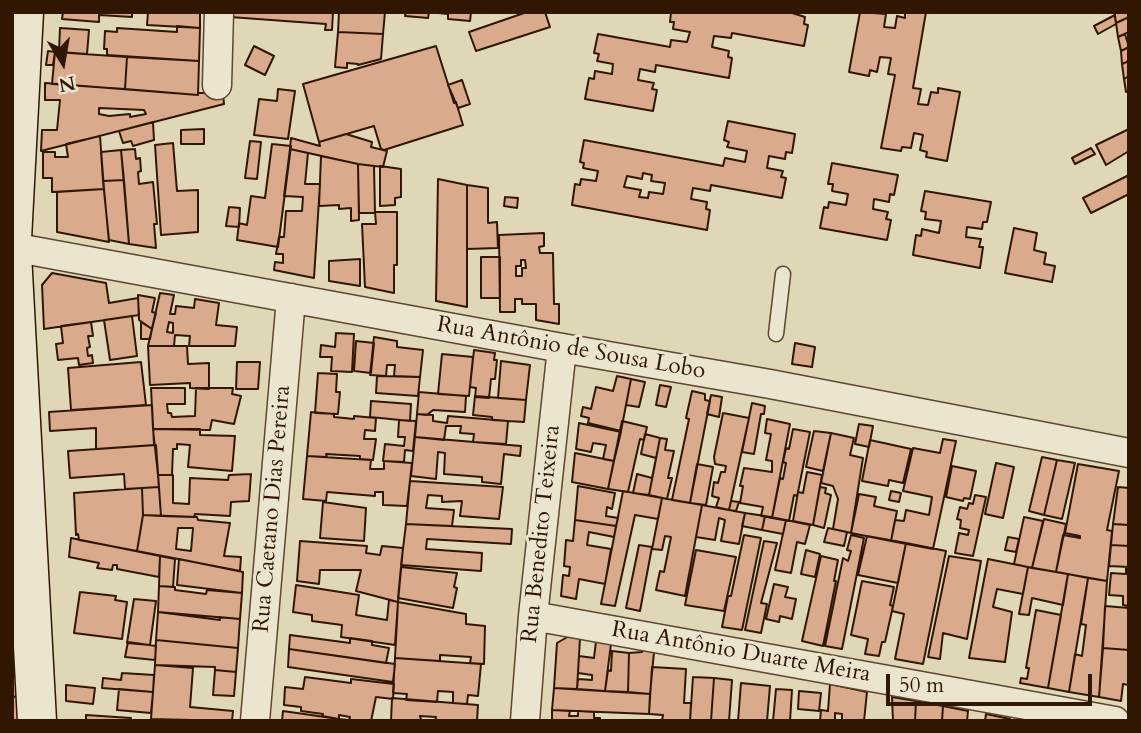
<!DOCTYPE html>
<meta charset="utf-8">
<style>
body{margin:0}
#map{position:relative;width:1141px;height:733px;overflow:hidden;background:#e0d7b6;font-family:Cardo,serif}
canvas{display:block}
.frame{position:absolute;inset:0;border:14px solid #321604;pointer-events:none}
.north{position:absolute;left:28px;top:28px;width:70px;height:70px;-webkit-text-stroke:5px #ebe5d0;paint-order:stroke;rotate:169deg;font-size:19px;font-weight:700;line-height:28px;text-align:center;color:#321604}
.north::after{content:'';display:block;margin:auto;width:24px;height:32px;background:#321604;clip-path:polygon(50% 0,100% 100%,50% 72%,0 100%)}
.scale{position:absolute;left:886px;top:674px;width:206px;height:32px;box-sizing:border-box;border:4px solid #321604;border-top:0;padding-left:9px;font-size:21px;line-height:24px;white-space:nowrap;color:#321604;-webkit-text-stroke:5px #ebe5d0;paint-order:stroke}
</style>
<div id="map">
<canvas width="1141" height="733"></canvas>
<div class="frame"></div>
<div class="north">N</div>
<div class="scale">50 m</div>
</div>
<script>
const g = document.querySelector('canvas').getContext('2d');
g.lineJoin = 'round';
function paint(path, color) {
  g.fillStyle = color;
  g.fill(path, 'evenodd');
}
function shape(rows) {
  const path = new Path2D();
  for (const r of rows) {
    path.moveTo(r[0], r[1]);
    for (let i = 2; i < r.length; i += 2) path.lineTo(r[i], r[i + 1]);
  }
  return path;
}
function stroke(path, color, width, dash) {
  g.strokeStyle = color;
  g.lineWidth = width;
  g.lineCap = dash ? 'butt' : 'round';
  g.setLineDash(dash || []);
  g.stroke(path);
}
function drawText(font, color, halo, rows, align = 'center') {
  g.font = font + ' Cardo,serif';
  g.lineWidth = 6;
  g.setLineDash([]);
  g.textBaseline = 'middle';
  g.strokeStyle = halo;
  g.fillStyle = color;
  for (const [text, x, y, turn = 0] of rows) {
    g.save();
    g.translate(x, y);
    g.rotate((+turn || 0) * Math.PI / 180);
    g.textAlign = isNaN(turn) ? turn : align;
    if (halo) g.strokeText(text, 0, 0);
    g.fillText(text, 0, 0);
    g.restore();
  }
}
const building = shape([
 [63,12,132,12,132,17,99,15,99,22,62,19,63,12],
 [148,12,200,12,200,28,147,25,148,12],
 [231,12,333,12,332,30,325,30,326,24,230,17,231,12],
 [339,12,385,12,383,34,338,32,339,12],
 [406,12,471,12,470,21,448,19,448,14,429,12,428,18,405,16,406,12],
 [527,12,545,12,550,27,476,51,469,32,527,12],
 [671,12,789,12,805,17,804,24,808,25,804,46,732,33,731,38,714,36,712,47,729,51,728,57,732,58,729,78,656,65,655,72,640,69,638,80,654,83,652,89,657,90,653,111,585,99,589,78,594,79,595,71,612,74,613,64,597,61,599,54,594,53,598,34,670,47,671,40,687,42,690,32,673,29,674,22,670,22,671,12],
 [860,12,886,14,884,27,895,28,897,16,905,18,905,12,926,12,913,88,921,89,918,104,928,105,931,92,938,93,938,88,960,92,947,161,926,157,927,152,920,150,923,135,914,133,911,148,902,147,901,151,881,148,895,75,888,74,891,58,880,57,877,72,870,70,869,76,849,72,860,12],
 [1114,12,1129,12,1129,17,1116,23,1114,12],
 [1115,15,1116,24,1098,34,1094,26,1115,15],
 [1129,17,1129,32,1118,37,1116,23,1129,17],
 [177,26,200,28,199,61,107,55,107,49,104,49,105,31,117,32,117,28,177,32,177,26],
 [60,28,89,30,87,54,59,52,60,28],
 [338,32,383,34,381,59,358,65,358,64,347,63,347,68,335,67,338,32],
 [1125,34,1129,47,1121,51,1118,37,1125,34],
 [254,46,274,56,265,75,245,65,254,46],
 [436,46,454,103,456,102,463,125,384,150,381,149,374,126,319,142,303,84,436,46],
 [1129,47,1129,61,1122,64,1121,51,1129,47],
 [48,51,55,52,53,65,46,65,48,51],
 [55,52,127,57,125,89,52,84,55,52],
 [127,57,199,61,198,95,125,89,127,57],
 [1129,61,1129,76,1124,79,1122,64,1129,61],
 [1129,76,1129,91,1126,92,1124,79,1129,76],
 [462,80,470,104,458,108,448,85,462,80],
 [45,83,198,95,198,93,223,93,224,104,41,151,42,130,57,130,60,100,45,100,45,83],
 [99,108,144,110,146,114,130,117,130,114,109,116,99,114,99,108],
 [278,89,295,91,288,139,254,135,259,99,277,101,278,89],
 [728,121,795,134,792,153,786,152,785,159,769,156,767,168,783,171,781,177,786,178,782,198,711,185,710,191,693,188,691,199,707,202,706,209,710,210,707,230,572,205,575,184,580,185,581,179,596,181,598,171,583,168,584,163,580,162,584,140,723,166,725,158,745,162,747,151,727,147,729,142,724,140,728,121],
 [643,173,652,175,651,181,665,183,663,194,649,192,648,198,639,197,641,190,624,187,627,176,642,179,643,173],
 [153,122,154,140,133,146,131,141,123,143,119,131,153,122],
 [204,129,204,144,181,144,181,130,204,129],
 [1129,129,1129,151,1106,165,1096,145,1129,129],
 [346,134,372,142,371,147,387,151,383,167,358,164,290,149,291,138,320,146,319,142,346,134],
 [100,136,104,189,52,192,52,178,43,178,43,152,55,152,55,157,68,157,66,144,100,136],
 [250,141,261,142,257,179,245,178,250,141],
 [173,143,177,191,198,190,198,232,161,235,155,145,173,143],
 [272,144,291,146,278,247,237,240,239,223,247,225,251,196,265,198,272,144],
 [1091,148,1095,154,1075,164,1072,158,1091,148],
 [135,149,136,159,140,158,141,171,138,172,139,184,153,182,157,224,154,224,156,248,129,244,121,150,135,149],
 [290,149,308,153,305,184,320,184,314,278,274,270,275,262,283,263,283,254,276,254,279,237,284,237,286,211,302,211,303,197,284,196,290,149],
 [121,150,124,180,103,181,101,152,121,150],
 [321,156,358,164,359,220,351,221,351,208,339,209,339,205,319,206,321,156],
 [832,163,898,175,894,195,890,194,889,202,874,199,873,209,888,212,886,219,891,220,887,240,820,228,824,207,828,208,829,202,846,205,848,194,832,191,833,184,828,184,832,163],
 [358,164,374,166,375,213,359,213,358,164],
 [380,166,401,169,401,197,395,198,395,205,380,206,380,166],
 [1129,175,1129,194,1091,213,1083,198,1129,175],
 [438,179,467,185,467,307,436,301,438,179],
 [124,180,129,244,109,240,103,181,124,180],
 [467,185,488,188,488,223,497,222,498,248,467,249,467,185],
 [104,189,109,242,57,232,57,192,104,189],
 [925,191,991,202,987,222,983,222,982,229,967,227,966,237,981,239,979,247,983,247,980,268,913,255,916,235,921,236,922,229,939,233,941,221,925,219,926,212,921,211,925,191],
 [505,197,518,198,517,208,504,206,505,197],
 [229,207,240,208,239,227,226,226,229,207],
 [375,212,397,212,397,265,394,265,394,293,365,287,362,224,376,224,375,212],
 [1014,228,1037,233,1034,250,1046,253,1044,264,1055,266,1052,282,1005,273,1014,228],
 [544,233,544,246,539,247,540,253,553,253,554,304,559,304,559,324,536,320,536,304,522,304,522,299,515,299,515,312,500,312,499,235,544,233],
 [521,260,525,260,526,268,522,268,522,276,516,276,516,266,521,266,521,260],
 [481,257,500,257,500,298,481,298,481,257],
 [360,259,360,286,329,281,329,261,360,259],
 [52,273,106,283,109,303,138,298,139,315,44,329,42,285,52,273],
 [160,293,174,295,170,314,175,314,176,306,194,308,195,299,219,303,216,325,237,327,235,346,189,346,190,336,175,335,174,346,148,346,160,293],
 [169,322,173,323,173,333,167,332,169,322],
 [138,295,155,298,152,312,156,313,152,329,139,320,138,295],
 [132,316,137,356,110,360,104,320,132,316],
 [91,322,93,336,88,336,90,347,87,348,88,356,92,355,93,363,79,365,78,358,58,360,56,344,63,343,61,326,91,322],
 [141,322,152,329,150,339,141,339,141,322],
 [336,333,354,334,352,372,331,371,332,357,320,357,321,345,335,347,336,333],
 [374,337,397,341,397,347,423,350,420,377,394,376,395,365,387,365,386,376,370,375,374,337],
 [356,341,374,343,371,373,354,371,356,341],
 [795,343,815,347,812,367,792,364,795,343],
 [148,346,187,346,188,364,209,363,209,389,190,388,190,383,150,385,148,346],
 [474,350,495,353,494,360,497,360,495,379,491,379,489,398,475,397,476,388,470,387,474,350],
 [442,354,473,357,469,396,438,394,442,354],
 [501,361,530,365,526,400,498,398,501,361],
 [141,362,146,405,71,410,68,368,141,362],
 [237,362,260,362,258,389,236,389,237,362],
 [318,373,337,374,336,392,340,392,338,414,315,413,318,373],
 [377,376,420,377,418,396,376,393,377,376],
 [617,376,631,379,621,431,588,423,589,418,581,416,583,407,591,409,596,387,613,391,617,376],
 [631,379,645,382,639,407,626,405,631,379],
 [660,385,671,387,666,407,656,405,660,385],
 [151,388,185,388,185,404,167,404,168,413,171,413,172,417,195,416,196,388,233,388,232,394,241,396,234,424,212,420,210,430,153,429,151,388],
 [692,391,705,394,705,400,710,401,690,503,672,500,689,419,686,418,692,391],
 [419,392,466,396,465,412,433,410,427,415,417,414,419,392],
 [711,395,722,397,719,417,707,414,711,395],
 [475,396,526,400,524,422,492,420,492,417,473,415,475,396],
 [371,401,411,404,410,421,370,417,371,401],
 [752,403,765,406,764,414,761,414,754,454,742,452,752,403],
 [152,405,154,445,96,449,96,428,50,431,49,412,152,405],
 [311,412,334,414,334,417,354,419,354,416,376,418,375,431,365,430,364,439,376,439,373,460,360,459,360,456,326,454,327,457,307,456,311,412],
 [723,413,749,418,729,510,716,507,719,498,712,496,714,482,718,483,721,472,725,472,726,466,715,464,714,457,723,413],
 [417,414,433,415,433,421,447,423,448,416,508,421,506,444,473,442,474,434,460,433,461,426,446,426,444,440,415,437,417,414],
 [767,419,790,424,772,518,761,516,763,507,740,503,743,486,740,486,744,468,772,472,772,461,766,460,771,434,765,433,767,419],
 [399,420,416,421,413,451,405,450,404,462,383,461,385,444,404,446,405,437,398,437,399,420],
 [622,421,647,427,644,440,640,439,628,492,608,489,622,421],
 [579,423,621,432,614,461,603,459,606,445,593,443,591,452,576,449,579,423],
 [859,424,873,426,869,447,855,444,859,424],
 [153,429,200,429,200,435,235,436,232,471,188,467,190,445,177,444,177,449,173,449,172,475,158,475,153,429],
 [793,429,810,432,798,492,797,496,794,495,789,521,772,518,780,478,783,479,786,463,783,462,786,448,789,449,793,429],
 [814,431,831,433,823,471,806,467,814,431],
 [831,433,854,438,850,455,863,458,851,533,833,529,838,499,833,486,821,483,831,433],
 [645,434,660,438,649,495,633,493,637,474,652,478,656,458,641,454,645,434],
 [415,437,521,446,520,456,504,454,501,484,482,482,482,477,444,474,445,453,438,452,436,479,411,476,415,437],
 [660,438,667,439,665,450,674,451,668,478,672,478,667,499,649,495,660,438],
 [943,439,956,441,933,549,891,541,895,520,904,521,906,510,929,515,932,497,903,491,913,448,940,453,943,439],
 [870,440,911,449,903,483,889,480,888,486,862,481,870,440],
 [156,445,159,487,125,489,124,474,70,478,68,451,156,445],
 [575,453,614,461,608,489,572,482,575,453],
 [307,456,371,460,370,469,384,469,384,461,412,463,407,506,383,505,383,492,375,492,375,496,327,492,326,501,303,499,307,456],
 [1042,457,1057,460,1044,515,1029,511,1042,457],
 [1057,460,1075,463,1062,519,1044,515,1057,460],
 [996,463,1014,467,1003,518,985,514,996,463],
 [697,464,713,467,706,505,690,503,697,464],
 [1078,464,1119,471,1107,530,1112,531,1107,581,1056,572,1063,535,1080,538,1080,536,1065,533,1078,464],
 [952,466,976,471,970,499,964,498,963,501,946,497,952,466],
 [807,472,822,475,813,525,793,521,798,492,803,493,807,472],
 [251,474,249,501,231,502,230,516,195,514,194,517,161,516,158,475,173,475,173,503,189,504,190,478,228,480,229,475,251,474],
 [410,481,503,487,499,519,460,516,462,501,442,502,442,496,428,495,426,508,454,510,452,526,406,524,410,481],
 [578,486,615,493,612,509,607,507,606,516,618,518,616,526,575,520,578,486],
 [159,487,161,516,143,515,142,488,159,487],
 [820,487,826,488,825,493,831,495,824,528,813,525,820,487],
 [1118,487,1129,488,1129,525,1113,524,1118,487],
 [142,488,143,515,137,551,79,540,78,534,76,535,74,493,142,488],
 [623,491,662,498,658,519,635,515,615,606,601,604,623,491],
 [891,491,901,493,899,502,889,500,891,491],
 [859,494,876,497,874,506,897,511,891,541,851,533,859,494],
 [975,495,986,497,973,556,955,553,959,533,968,535,969,530,960,528,961,520,957,519,960,507,967,509,969,503,973,504,975,495],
 [662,498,702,505,685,596,656,590,660,571,664,572,671,537,665,536,662,550,652,549,662,498],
 [731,501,739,502,736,511,729,510,731,501],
 [323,502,366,508,364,541,320,538,323,502],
 [702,505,745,513,739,544,721,541,725,520,719,518,715,540,696,537,702,505],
 [745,513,765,516,762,530,742,526,745,513],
 [143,515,197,517,198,520,230,523,224,556,241,557,240,571,137,551,143,515],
 [178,528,193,528,191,551,176,549,178,528],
 [765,516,786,520,783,534,762,530,765,516],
 [1024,517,1043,521,1032,568,1014,564,1024,517],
 [1044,519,1066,524,1056,572,1032,568,1044,519],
 [575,520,616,526,614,537,589,532,587,545,611,549,605,584,579,579,576,599,561,596,563,575,569,576,570,567,564,566,566,540,573,541,575,520],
 [786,520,810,525,805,544,797,542,791,573,775,570,786,520],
 [406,524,512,529,511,544,427,539,426,549,482,553,481,571,401,565,406,524],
 [1113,524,1129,525,1129,546,1111,545,1113,524],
 [828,528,847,532,844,546,824,542,828,528],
 [744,535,761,538,742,630,722,627,728,596,731,596,744,535],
 [851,535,864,538,842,649,825,646,843,558,848,561,851,551,847,550,851,535],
 [867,536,906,543,898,583,858,575,867,536],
 [1008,537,1019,539,1016,552,1005,550,1008,537],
 [71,538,160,556,159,577,117,569,117,565,113,565,112,570,97,568,99,563,69,557,71,538],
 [300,541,367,546,366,553,380,555,382,546,403,548,398,602,356,591,361,570,320,570,319,584,297,581,300,541],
 [764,541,777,543,761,603,767,604,761,633,745,630,764,541],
 [906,543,946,551,923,664,895,659,904,614,892,611,906,543],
 [639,545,652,547,640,611,626,608,639,545],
 [1111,545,1129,546,1129,567,1109,566,1111,545],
 [696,550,736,557,724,611,685,605,696,550],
 [806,550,820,554,815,577,801,574,806,550],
 [160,556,175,559,173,587,159,586,160,556],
 [821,556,838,560,834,581,836,581,823,646,802,641,821,556],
 [949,556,981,561,967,639,943,633,940,659,928,657,949,556],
 [179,559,243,572,242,593,177,585,179,559],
 [988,559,1028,567,1023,594,997,589,993,607,1012,612,1005,662,969,658,988,559],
 [401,567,457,573,454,587,457,588,453,608,398,598,401,567],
 [1028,567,1068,574,1063,605,1032,598,1029,615,1019,614,1028,567],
 [1126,567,1129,567,1129,606,1123,605,1123,596,1109,595,1111,573,1126,574,1126,567],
 [1068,574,1088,578,1069,692,1048,688,1068,574],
 [1088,578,1107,581,1099,697,1069,692,1075,654,1082,656,1086,625,1081,624,1088,578],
 [862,581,894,587,890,605,893,606,885,642,882,642,879,656,865,654,868,639,851,635,862,581],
 [774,584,788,587,785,597,796,599,792,619,780,616,779,622,766,619,774,584],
 [296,585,359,595,356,615,387,620,389,600,398,602,395,645,341,637,342,625,312,621,312,615,293,612,296,585],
 [159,586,175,587,175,590,206,594,207,590,242,593,240,619,158,612,159,586],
 [80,592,116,596,115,600,127,602,122,639,74,633,80,592],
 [134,599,156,601,150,645,127,643,134,599],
 [398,602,466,614,466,624,485,626,484,664,470,663,471,657,440,655,440,661,395,658,398,602],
 [1105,606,1129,608,1129,650,1103,648,1105,606],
 [1036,610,1061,615,1048,688,1020,683,1021,678,1027,679,1029,668,1026,668,1036,610],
 [158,612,220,620,219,617,240,619,238,648,156,640,158,612],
 [290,635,350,643,350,638,372,641,372,645,389,648,386,663,289,649,290,635],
 [569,636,580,638,577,689,554,688,557,643,569,636],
 [156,640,238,648,236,672,215,670,215,667,155,665,156,640],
 [596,641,611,644,605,691,577,689,578,679,592,680,592,675,578,673,579,656,594,658,596,641],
 [128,642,156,646,155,660,125,657,128,642],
 [1103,648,1129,650,1129,685,1123,684,1121,701,1099,697,1103,648],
 [289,649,395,664,393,682,288,667,289,649],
 [642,650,654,652,650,694,628,692,629,653,642,652,642,650],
 [612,651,629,653,628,692,605,691,608,670,611,671,612,651],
 [395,658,481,664,478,696,468,695,467,704,453,703,453,692,438,691,437,702,406,700,407,694,393,693,395,658],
 [155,665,193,668,190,707,233,711,232,721,151,719,155,665],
 [652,667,686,669,684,703,691,703,690,721,662,721,663,715,649,714,652,667],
 [215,670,236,672,234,696,213,695,215,670],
 [122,673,154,675,153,692,102,688,103,678,121,680,122,673],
 [12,677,20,678,22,696,12,697,12,677],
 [305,677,351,683,351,679,394,684,393,699,376,697,371,721,349,720,350,717,339,715,339,719,322,716,323,714,301,711,301,707,284,705,285,687,303,689,305,677],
 [693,677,714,678,711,721,690,721,693,677],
 [714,678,732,680,729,721,711,721,714,678],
 [741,683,770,686,767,721,738,721,741,683],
 [830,684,867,692,864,721,842,721,842,714,835,713,835,721,820,721,821,710,828,711,830,684],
 [66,685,95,688,93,704,66,701,66,685],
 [554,688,650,694,649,714,552,710,554,688],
 [119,689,153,692,151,713,117,710,119,689],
 [776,689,792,690,790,721,773,721,776,689],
 [799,691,821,693,819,711,798,709,799,691],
 [22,696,24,721,12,721,12,697,22,696],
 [892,697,916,701,915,721,893,721,892,697],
 [392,698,478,705,477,721,435,721,436,717,420,716,421,720,423,721,391,721,392,698],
 [916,701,943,706,942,721,915,721,916,701],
 [943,706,968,711,967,721,942,721,943,706],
 [552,710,570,711,569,716,578,716,578,711,594,712,594,718,600,718,600,721,552,721,552,710],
 [283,711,339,719,357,721,282,721,283,711],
 [986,714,1010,719,1010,721,985,721,986,714],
 [86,715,131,718,130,721,86,721,86,715]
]);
paint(building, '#d9ab8c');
stroke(building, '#321604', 2);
const lane = shape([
 [776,334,783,274]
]);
const street = shape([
 [217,85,219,12],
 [12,247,562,348,770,384,1129,453],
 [533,616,1115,721],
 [255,721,291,298],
 [525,721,533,616,562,348]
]);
const secondary = shape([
 [12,239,24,12],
 [12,254,37,721]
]);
stroke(lane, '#5e4630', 17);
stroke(street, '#5e4630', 31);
stroke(secondary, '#321604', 41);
stroke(lane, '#ebe5d0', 14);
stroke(street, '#ebe5d0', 28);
stroke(secondary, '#ebe5d0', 38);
drawText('23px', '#321604', '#ebe5d0', [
 ["Rua Antônio de Sousa Lobo",571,349,10],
 ["Rua Caetano Dias Pereira",273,509,-85],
 ["Rua Benedito Teixeira",542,534,-84],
 ["Rua Antônio Duarte Meira",741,653,10]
]);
</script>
